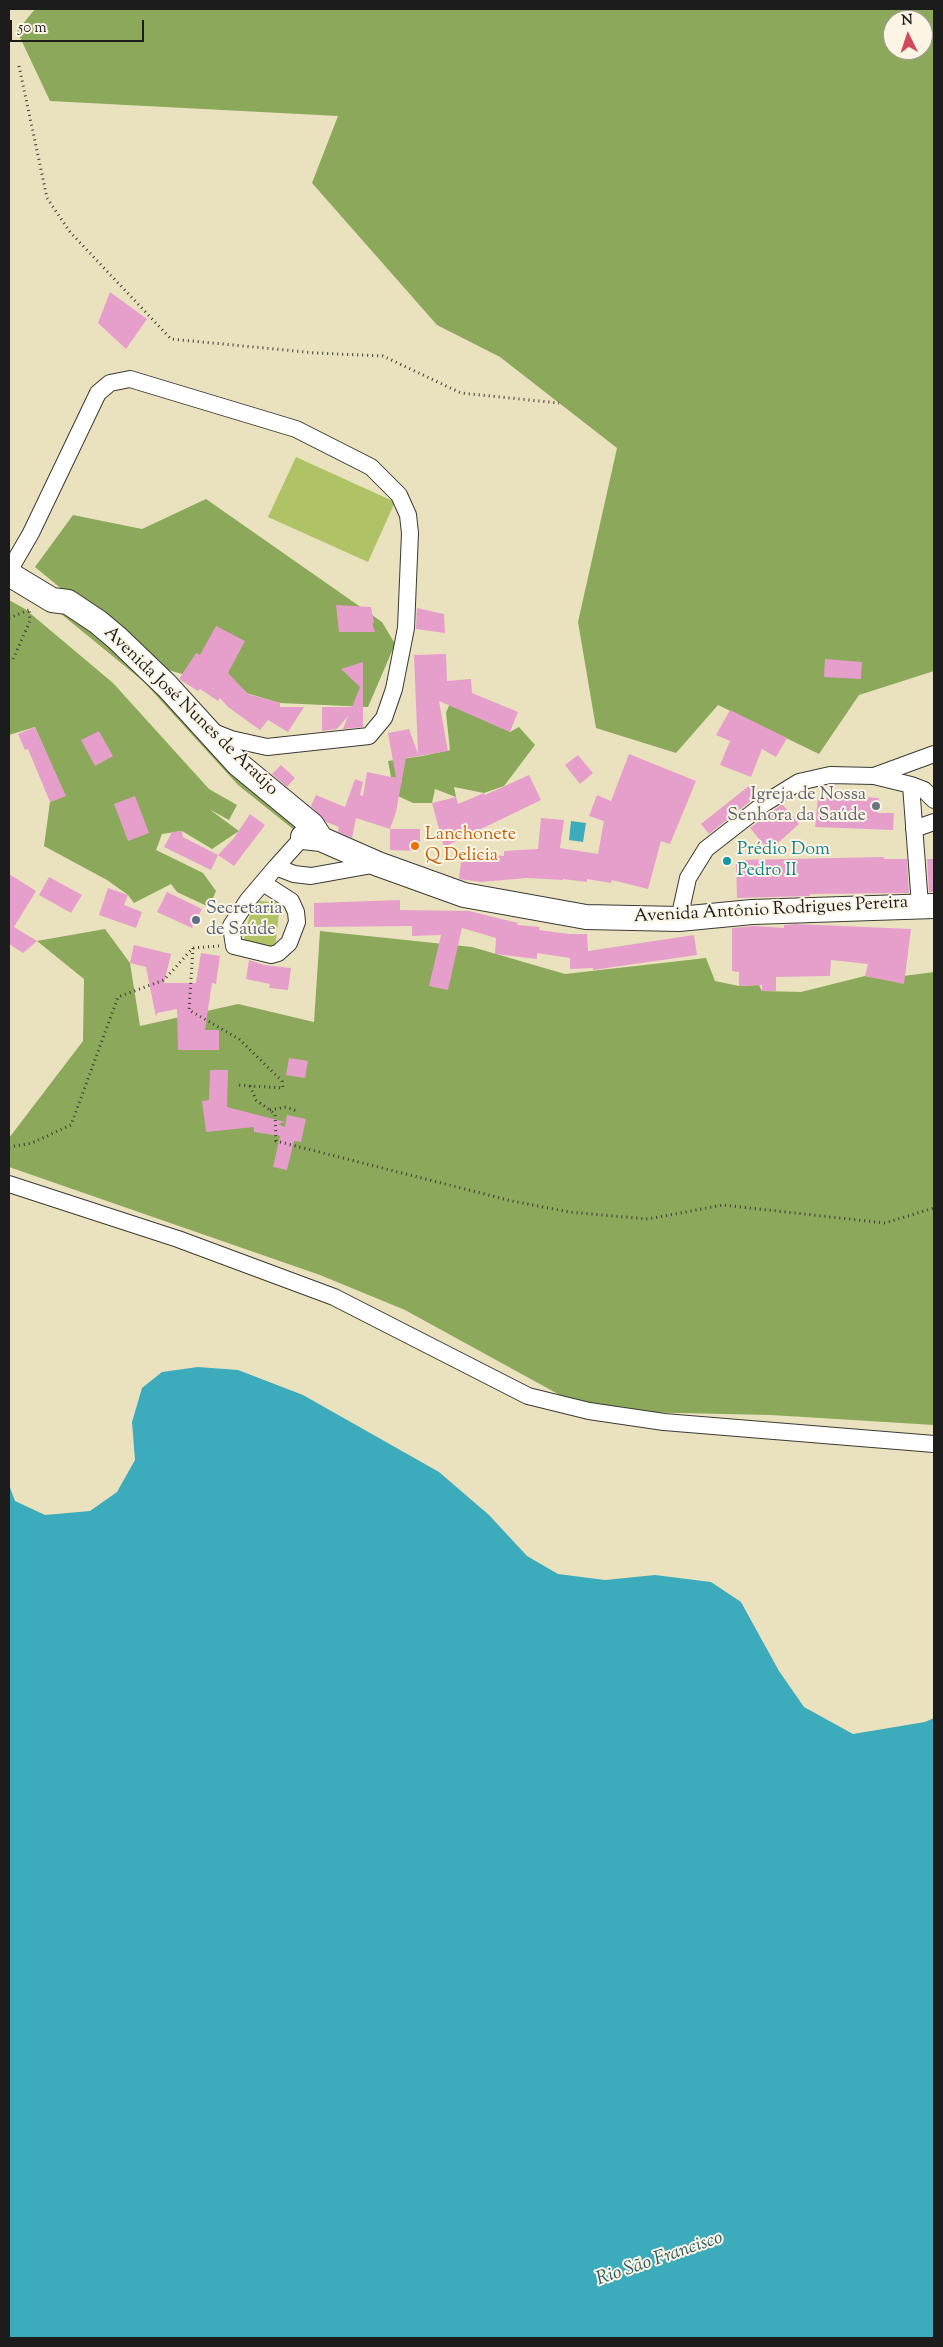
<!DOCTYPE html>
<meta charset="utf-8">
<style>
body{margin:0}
#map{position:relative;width:943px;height:2347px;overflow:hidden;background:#eae2be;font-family:"Sorts Mill Goudy",serif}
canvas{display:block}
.frame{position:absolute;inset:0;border:10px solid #1c1c1c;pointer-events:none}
.north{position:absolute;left:883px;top:10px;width:50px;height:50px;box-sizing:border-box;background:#fcf5e5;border:1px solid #a29e95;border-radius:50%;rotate:356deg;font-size:14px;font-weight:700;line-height:20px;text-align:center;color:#1c1c1c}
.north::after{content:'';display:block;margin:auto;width:18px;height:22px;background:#d1495b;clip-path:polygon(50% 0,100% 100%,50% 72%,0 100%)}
.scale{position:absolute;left:10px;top:20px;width:134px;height:22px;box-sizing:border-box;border:2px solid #1c1c1c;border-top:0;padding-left:6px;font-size:15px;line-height:18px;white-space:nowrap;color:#1c1c1c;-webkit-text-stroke:4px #fcf5e5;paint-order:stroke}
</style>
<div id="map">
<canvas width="943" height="2347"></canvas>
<div class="frame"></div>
<div class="north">N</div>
<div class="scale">50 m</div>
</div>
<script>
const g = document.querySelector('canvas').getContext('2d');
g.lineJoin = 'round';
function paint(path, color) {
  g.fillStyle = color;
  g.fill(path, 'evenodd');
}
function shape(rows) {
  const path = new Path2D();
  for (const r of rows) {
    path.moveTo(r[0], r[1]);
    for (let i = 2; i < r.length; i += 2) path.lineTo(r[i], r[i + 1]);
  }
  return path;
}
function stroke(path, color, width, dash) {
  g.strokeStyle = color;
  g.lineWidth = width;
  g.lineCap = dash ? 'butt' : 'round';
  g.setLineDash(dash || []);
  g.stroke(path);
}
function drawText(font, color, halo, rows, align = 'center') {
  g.font = font + ' "Sorts Mill Goudy",serif';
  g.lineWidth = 4;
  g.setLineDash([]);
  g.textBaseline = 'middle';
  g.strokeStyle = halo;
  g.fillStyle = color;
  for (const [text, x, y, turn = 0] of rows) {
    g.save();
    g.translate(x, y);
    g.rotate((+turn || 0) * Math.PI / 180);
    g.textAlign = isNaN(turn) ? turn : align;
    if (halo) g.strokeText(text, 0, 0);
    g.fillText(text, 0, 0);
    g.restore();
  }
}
paint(shape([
 [296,457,395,502,368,562,268,517],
 [253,900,280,903,275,949,243,944]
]), '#afc266');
paint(shape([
 [35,9,934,9,934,671,859,695,819,754,718,705,676,753,596,728,578,622,617,448,500,357,437,325,312,183,338,116,50,101,17,31],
 [893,20,923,20,923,50,893,50],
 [206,499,382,622,395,644,368,707,280,703,155,666,35,567,73,515,142,529],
 [9,600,25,609,113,683,209,789,237,805,229,820,209,809,239,831,212,849,182,831,162,834,156,850,203,873,216,891,209,907,177,892,171,884,134,903,128,895,107,880,44,846,50,802,65,796,35,727,9,735],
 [52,600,68,602,289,807,303,837,238,785,143,681,60,613],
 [452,698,510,732,519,727,535,745,504,786,484,793,454,787,456,797,435,789,432,803,413,803,398,796,402,779,391,777,388,761,422,756,450,750,446,713],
 [105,929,130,963,140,1026,238,1004,314,1022,320,931,472,947,565,974,706,958,715,981,739,986,759,985,762,991,801,992,865,976,881,979,934,972,934,1425,771,1415,589,1411,405,1310,320,1275,9,1167,9,1138,83,1041,84,979,37,941]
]), '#8ba85b');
paint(shape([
 [571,821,586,823,583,842,569,840],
 [198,1367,238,1370,303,1395,439,1472,489,1515,527,1556,558,1574,605,1580,655,1575,711,1582,741,1602,779,1671,804,1707,853,1734,925,1722,934,1718,934,2338,9,2338,9,1485,15,1501,45,1515,90,1511,117,1492,135,1460,132,1422,142,1388,162,1372]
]), '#3cabbb');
paint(shape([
 [110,292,147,319,126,349,98,323],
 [336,605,371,607,374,623,372,623,375,632,339,632],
 [417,608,444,614,445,633,416,629],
 [216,626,245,641,228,673,248,694,280,703,280,707,304,707,288,732,268,720,260,730,228,707,220,698,218,701,200,689,198,691,179,679,196,653,200,655],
 [446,654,447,681,471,679,472,693,518,712,510,732,439,701,448,751,406,758,396,812,390,829,356,818,352,838,338,832,339,827,326,822,311,806,316,795,345,807,355,779,363,782,360,795,363,796,367,772,396,778,388,733,409,729,418,754,414,655],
 [825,659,862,662,861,679,824,677],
 [363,662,363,727,343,729,348,716,337,729,322,731,322,707,352,707,360,687,341,669],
 [730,710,787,738,776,757,762,749,751,777,720,765,730,741,716,735],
 [35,727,66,796,50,802,28,749,25,750,18,734],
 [99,731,113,756,95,766,81,740],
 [629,754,696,781,670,844,661,841,648,889,612,880,611,883,587,879,587,882,563,879,563,880,527,878,481,882,459,879,462,853,504,856,504,851,538,849,541,818,564,820,560,848,598,854,604,821,589,816,597,795,611,801],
 [578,755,593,773,580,784,565,765],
 [281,765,295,778,287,787,272,774],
 [529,775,541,800,444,847,432,803,456,797,458,804,484,793,485,795],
 [750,785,758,795,709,834,701,824],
 [135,796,149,833,128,841,114,804],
 [843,796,879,798,878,813,894,813,893,830,815,827,818,797,843,799],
 [782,804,799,824,769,851,750,828],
 [250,814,265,825,234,866,218,855,234,838],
 [390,829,420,829,420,851,390,850],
 [182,831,183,837,218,855,211,870,164,847,172,832],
 [884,857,884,859,907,859,909,893,810,894,810,896,737,898,736,860],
 [927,859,934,859,934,892,929,892],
 [9,874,36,891,14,927,37,941,23,953,9,944],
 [49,877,82,895,71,913,39,895],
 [108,888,128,895,124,905,142,912,136,928,99,915],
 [167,892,202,909,192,928,157,912],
 [400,900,400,910,469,911,518,923,517,925,540,927,539,930,569,934,587,934,588,951,694,935,697,955,593,970,593,968,570,969,570,958,537,953,537,959,495,954,496,938,462,928,448,990,429,986,441,935,412,936,412,926,314,927,314,903],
 [796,924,911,929,904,984,865,976,868,964,831,960,830,976,776,977,776,991,762,991,762,985,739,986,739,972,732,971,732,928,755,926,784,928,784,925],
 [134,945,171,954,164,983,196,983,201,953,220,956,216,984,212,983,205,1030,219,1030,219,1050,178,1050,177,1009,157,1013,156,1017,146,967,130,963],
 [249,960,264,965,291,968,288,990,269,988,270,984,246,979],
 [289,1058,308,1061,305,1078,286,1075],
 [210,1070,228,1070,227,1107,285,1122,278,1124,285,1127,287,1115,306,1119,301,1142,294,1141,287,1170,273,1167,280,1136,254,1132,254,1127,206,1132,202,1101,209,1100]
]), '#e69fcb');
const street = shape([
 [9,571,31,533,98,393,110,383,130,379,296,429,371,467,399,495,408,515,410,533,406,628,394,689,384,718,369,736,267,747,231,739,213,732],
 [874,776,934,754],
 [911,785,920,905],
 [914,829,934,822],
 [276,867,294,874,311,876,378,864],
 [263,883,291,901,296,912,297,922,289,943,278,953,271,955,234,946,231,926,248,900,276,867,303,837],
 [679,919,688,878,706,849,765,803,799,782,830,775,874,776,911,785,924,790,934,800],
 [9,1184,178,1239,334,1297,528,1396,589,1411,664,1422,934,1444]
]);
const secondary = shape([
 [9,574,52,600,68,602,98,622,117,638,167,686,238,764,312,825,321,839],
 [303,837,321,839,378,864,464,895,586,917,679,919,752,912,934,906]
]);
stroke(street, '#3b3a34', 18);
stroke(secondary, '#3b3a34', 26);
stroke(shape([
 [19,66,47,198,70,232,171,339,316,353,383,356,461,393,559,403],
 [9,618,29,610],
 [13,659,30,621,29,610],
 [193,948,189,1010,239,1039,282,1081,283,1088,236,1085],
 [250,1086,256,1100,275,1114,276,1141,512,1201,569,1212,648,1219,723,1205,885,1223,934,1208],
 [270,1110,286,1107,297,1111],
 [9,1147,32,1143,71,1125,118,997,164,980,193,948,219,946]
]), '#3b3a34', 3, [1, 4]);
stroke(street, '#fff', 16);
stroke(secondary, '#fff', 24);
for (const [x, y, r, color] of [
 [876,806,5,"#6b7280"],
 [415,846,5,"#e8710a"],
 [727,861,5,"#0f9aa8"],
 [196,920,5,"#5c6f8a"]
]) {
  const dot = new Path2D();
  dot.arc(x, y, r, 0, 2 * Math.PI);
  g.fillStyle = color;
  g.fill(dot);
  stroke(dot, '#fcf5e5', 2);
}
drawText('18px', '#1c1c1c', '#fcf5e5', [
 ["Avenida José Nunes de Araújo",190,712,44],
 ["Avenida Antônio Rodrigues Pereira",771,911,-3]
]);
drawText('18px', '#5b616d', '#fcf5e5', [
 ["Igreja de Nossa",866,796],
 ["Senhora da Saúde",866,817]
], 'right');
drawText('18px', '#c56008', '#fcf5e5', [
 ["Lanchonete",425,836],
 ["Q Delicia",425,857]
], 'left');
drawText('18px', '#0d838f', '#fcf5e5', [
 ["Prédio Dom",737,851],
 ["Pedro II",737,872]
], 'left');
drawText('18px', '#4e5e75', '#fcf5e5', [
 ["Secretaria",206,910],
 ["de Saúde",206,931]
], 'left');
drawText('italic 19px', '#2a5c64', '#fcf5e5', [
 ["Rio São Francisco",660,2260,-19]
]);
</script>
